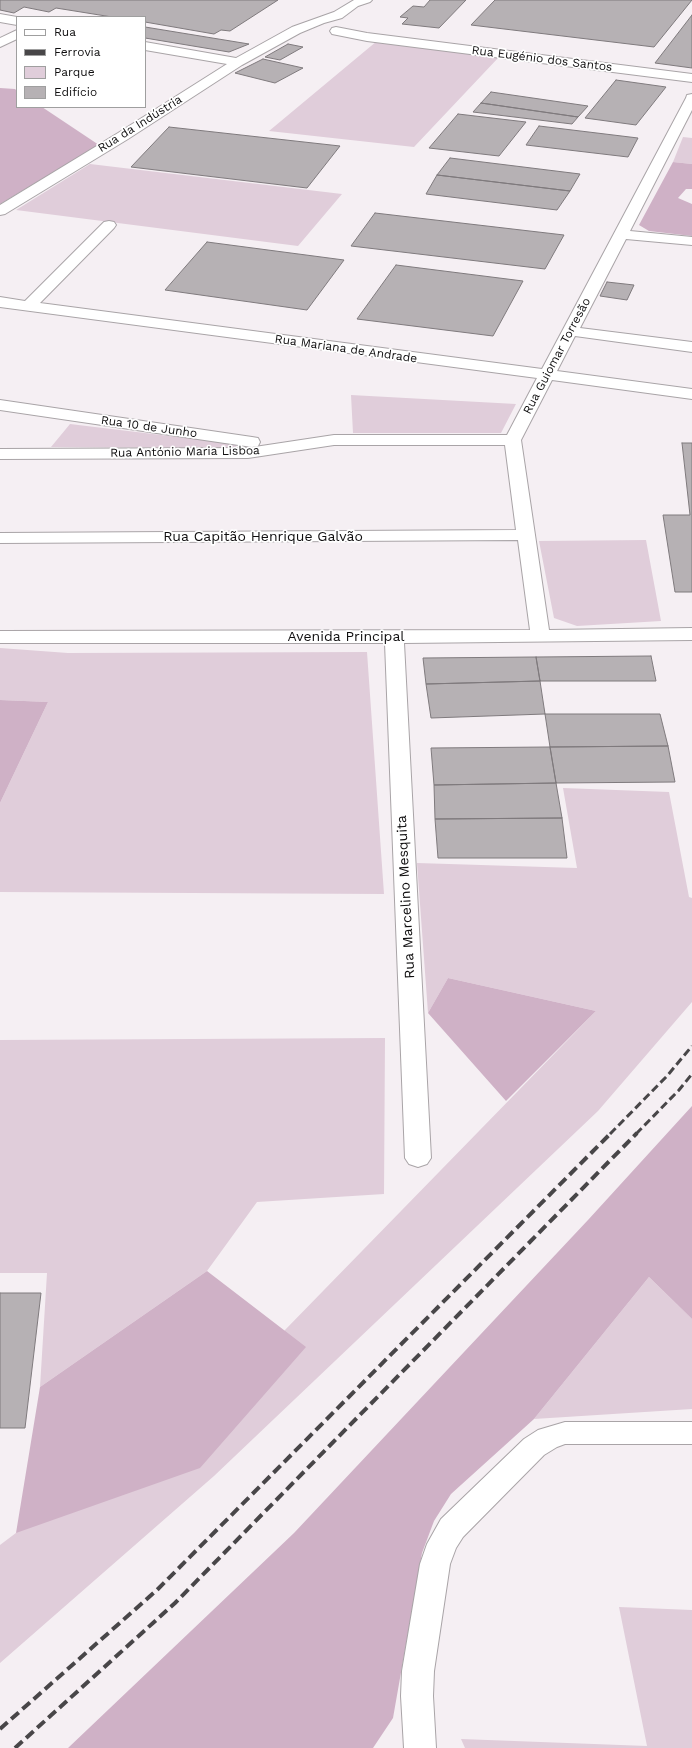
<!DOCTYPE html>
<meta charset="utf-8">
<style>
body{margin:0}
#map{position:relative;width:692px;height:1748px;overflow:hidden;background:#f5eff3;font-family:"Work Sans",sans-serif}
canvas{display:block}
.legend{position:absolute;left:16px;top:16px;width:130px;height:92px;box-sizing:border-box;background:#fff;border:1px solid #9f9f9f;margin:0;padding:5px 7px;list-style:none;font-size:12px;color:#0f0e0f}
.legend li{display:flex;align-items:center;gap:8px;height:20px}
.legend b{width:20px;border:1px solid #9f9f9f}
</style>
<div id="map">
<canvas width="692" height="1748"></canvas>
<ul class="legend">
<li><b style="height:5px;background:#fff"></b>Rua</li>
<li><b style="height:5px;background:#484648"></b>Ferrovia</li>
<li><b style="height:11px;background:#e0cdda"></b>Parque</li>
<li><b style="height:11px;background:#b6b1b4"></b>Edifício</li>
</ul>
</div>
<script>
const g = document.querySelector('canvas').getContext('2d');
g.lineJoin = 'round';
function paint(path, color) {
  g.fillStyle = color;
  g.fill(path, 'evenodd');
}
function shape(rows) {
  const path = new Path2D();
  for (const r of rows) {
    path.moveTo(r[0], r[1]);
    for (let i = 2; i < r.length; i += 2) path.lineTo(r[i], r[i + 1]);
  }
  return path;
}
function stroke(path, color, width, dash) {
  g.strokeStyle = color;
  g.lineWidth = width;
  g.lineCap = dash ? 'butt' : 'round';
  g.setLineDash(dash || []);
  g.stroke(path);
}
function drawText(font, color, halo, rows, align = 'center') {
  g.font = font + ' "Work Sans",sans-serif';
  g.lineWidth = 3.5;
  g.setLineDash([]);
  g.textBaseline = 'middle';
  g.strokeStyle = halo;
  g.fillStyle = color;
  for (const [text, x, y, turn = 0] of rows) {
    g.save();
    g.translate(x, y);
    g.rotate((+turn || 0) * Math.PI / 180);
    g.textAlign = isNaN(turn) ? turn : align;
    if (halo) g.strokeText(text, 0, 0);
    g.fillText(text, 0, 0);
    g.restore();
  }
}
paint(shape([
 [377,41,499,57,414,147,269,131],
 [683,137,692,138,692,164,673,162],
 [90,164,342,194,298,246,16,210],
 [351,395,516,404,501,433,353,433],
 [70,424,236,444,236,448,51,447],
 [646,540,661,621,577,626,554,618,539,541],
 [0,648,68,653,367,652,384,894,0,892,0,803,48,702,0,700],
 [563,788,669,792,689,897,692,898,692,1002,598,1111,214,1476,0,1663,0,1545,284,1331,596,1011,448,978,428,1013,417,863,577,868],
 [385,1038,384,1194,257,1202,207,1271,40,1387,47,1273,0,1273,0,1040],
 [649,1277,692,1319,692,1409,534,1419],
 [619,1607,692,1610,692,1748,465,1748,461,1739,647,1746]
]), '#e0cdda');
paint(shape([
 [0,88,15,89,17,91,17,107,42,107,99,145,0,204],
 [673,162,692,164,692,189,686,189,678,198,692,204,692,236,649,231,639,225],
 [0,700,48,702,0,803],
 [448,978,596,1011,506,1101,428,1013],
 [692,1106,692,1319,649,1277,534,1419,451,1494,434,1521,422,1553,393,1718,373,1748,68,1748,294,1533,588,1220],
 [207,1271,306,1347,200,1468,16,1533,40,1387]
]), '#cfb1c6');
const building = shape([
 [0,0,278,0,230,31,221,30,214,34,145,22,145,17,112,17,56,8,49,12,24,7,14,13,0,10,0,0],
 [430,0,466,0,439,28,402,24,408,18,400,17,413,6,424,7,430,0],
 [495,0,692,0,654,47,471,25,495,0],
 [692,15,692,68,655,63,692,15],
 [145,27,249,44,229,52,145,38,145,27],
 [288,44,303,47,280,60,265,57,288,44],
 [263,59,303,68,275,83,235,73,263,59],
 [616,80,666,87,636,125,585,118,616,80],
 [491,92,588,106,578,117,481,103,491,92],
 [481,103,578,117,572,124,473,112,481,103],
 [458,114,526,122,499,156,429,148,458,114],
 [539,126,638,138,628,157,526,145,539,126],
 [169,127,340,146,307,188,131,167,169,127],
 [450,158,580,174,570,191,437,175,450,158],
 [437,175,570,191,557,210,426,194,437,175],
 [375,213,564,235,545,269,351,246,375,213],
 [207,242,344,260,307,310,165,290,207,242],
 [396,265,523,281,493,336,357,319,396,265],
 [607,282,634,285,627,300,600,296,607,282],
 [682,443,692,443,692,592,675,592,663,515,690,515,682,443],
 [651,656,656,681,540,681,536,657,651,656],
 [536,657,540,681,426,684,423,658,536,657],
 [540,681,545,714,431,718,426,684,540,681],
 [545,714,660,714,668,746,550,747,545,714],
 [668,746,675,782,556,783,550,747,668,746],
 [550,747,556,783,434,785,431,748,550,747],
 [556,783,562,818,435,819,434,785,556,783],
 [562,818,567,858,438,858,435,819,562,818],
 [0,1293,41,1293,25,1428,0,1428,0,1293]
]);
paint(building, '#b6b1b4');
stroke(building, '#7f7a7d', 1);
const minor = shape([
 [354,0,372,0,370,2,358,6,342,18,324,23,300,33,242,65,128,139,5,214,0,215,0,205,118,133,227,64,145,50,145,42,236,58,292,27,334,12,354,0],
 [0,14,17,17,17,25,0,22,0,14],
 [336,27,367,33,692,74,692,82,367,41,332,34,330,31,332,28,336,27],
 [17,30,17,39,0,47,0,38,17,30],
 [692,94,692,110,630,231,692,237,692,245,626,239,580,328,692,342,692,352,575,336,557,371,692,389,692,399,552,380,521,440,549,630,692,628,692,640,404,643,431,1158,427,1164,418,1167,409,1164,405,1158,385,643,0,643,0,631,530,630,518,540,0,543,0,533,516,530,505,445,334,445,248,458,0,459,0,449,248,448,334,435,507,435,537,378,0,307,0,297,25,301,104,222,109,221,114,222,116,225,114,228,40,303,542,369,686,98,687,95,692,94],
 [0,400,252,437,258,438,260,442,258,446,252,447,0,410,0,400],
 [565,1422,692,1422,692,1444,565,1444,557,1447,544,1455,463,1537,456,1548,450,1564,434,1671,433,1696,436,1748,404,1748,401,1696,402,1671,420,1564,427,1544,441,1519,524,1439,538,1430,565,1422]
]);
stroke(minor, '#a9a4a7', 2);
paint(minor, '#fff');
stroke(shape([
 [610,1134,667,1076,692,1046],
 [636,1134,679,1090,692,1074]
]), '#484648', 3, [8, 4]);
stroke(shape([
 [0,1729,157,1590,611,1133],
 [15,1748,175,1603,637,1133]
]), '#484648', 4, [10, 5]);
drawText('12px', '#0f0e0f', '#fff', [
 ["Rua Eugénio dos Santos",542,59,7],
 ["Rua da Indústria",140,124,-32],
 ["Rua Mariana de Andrade",346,349,8],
 ["Rua Guiomar Torresão",557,356,-62],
 ["Rua 10 de Junho",149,427,8],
 ["Rua António Maria Lisboa",185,452,-1]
]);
drawText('14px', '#0f0e0f', '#fff', [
 ["Rua Capitão Henrique Galvão",263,537],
 ["Avenida Principal",346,637],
 ["Rua Marcelino Mesquita",406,897,-93]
]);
</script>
